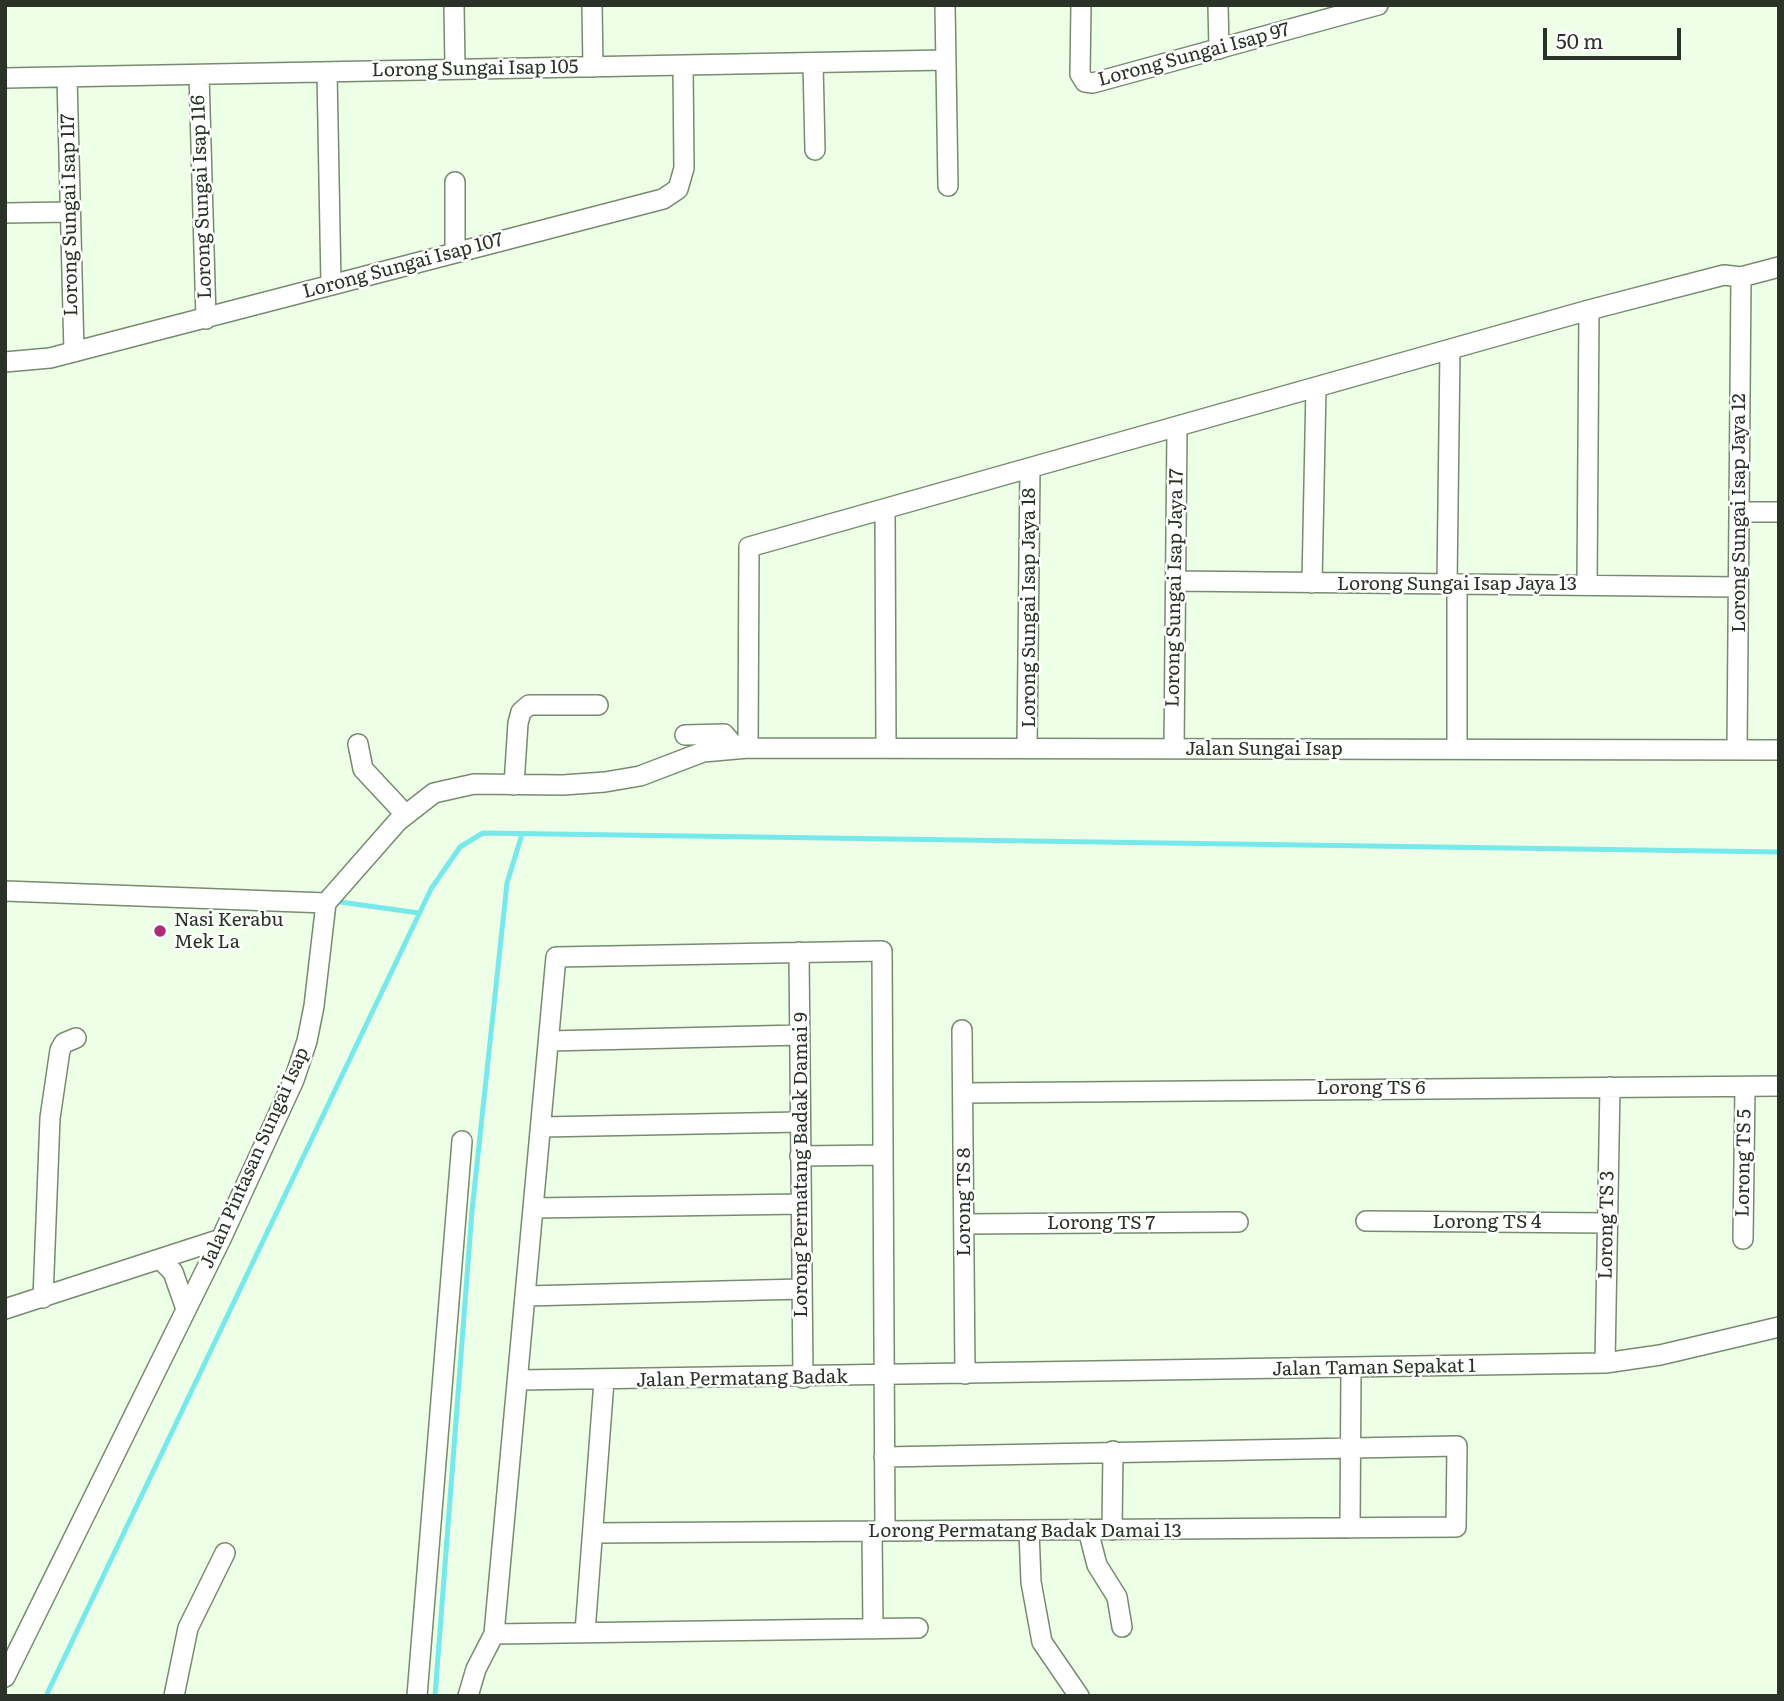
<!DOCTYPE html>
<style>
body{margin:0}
#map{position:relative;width:1784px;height:1701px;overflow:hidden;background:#edffe6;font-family:Literata,serif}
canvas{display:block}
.frame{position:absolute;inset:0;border:7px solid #2b3328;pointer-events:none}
.scale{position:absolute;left:1543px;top:28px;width:138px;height:32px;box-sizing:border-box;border:4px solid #2b3328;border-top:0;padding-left:9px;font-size:21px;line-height:24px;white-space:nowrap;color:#2b3328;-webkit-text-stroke:5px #fff;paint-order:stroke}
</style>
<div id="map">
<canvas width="1784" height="1701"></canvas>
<div class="frame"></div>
<div class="scale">50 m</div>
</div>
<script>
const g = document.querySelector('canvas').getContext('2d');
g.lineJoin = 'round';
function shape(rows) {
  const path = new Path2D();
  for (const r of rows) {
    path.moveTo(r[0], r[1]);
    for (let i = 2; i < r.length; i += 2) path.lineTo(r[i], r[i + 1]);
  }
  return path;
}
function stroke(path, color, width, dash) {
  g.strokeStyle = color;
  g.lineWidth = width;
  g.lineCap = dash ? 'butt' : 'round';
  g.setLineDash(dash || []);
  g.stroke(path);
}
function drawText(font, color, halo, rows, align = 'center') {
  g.font = font + ' Literata,serif';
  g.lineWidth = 5;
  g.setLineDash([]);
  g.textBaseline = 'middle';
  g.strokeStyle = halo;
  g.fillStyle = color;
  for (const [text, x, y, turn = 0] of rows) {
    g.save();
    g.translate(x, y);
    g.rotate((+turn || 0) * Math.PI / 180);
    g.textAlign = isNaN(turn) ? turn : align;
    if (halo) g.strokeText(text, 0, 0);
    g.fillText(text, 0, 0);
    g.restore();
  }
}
stroke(shape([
 [333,901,419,913],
 [46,1696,431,889,460,847,483,833,1779,852],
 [435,1696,472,1211,507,883,522,834]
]), '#77e9ea', 5);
const minor = shape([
 [454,5,455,68],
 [592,5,593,67],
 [945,5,948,186],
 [1081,5,1080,74,1085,82,1093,83,1378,5],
 [1218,5,1219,49],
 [813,63,815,150],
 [327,72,331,285],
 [199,75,206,319],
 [67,77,74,352],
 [5,78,945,60],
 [455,182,455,252],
 [5,213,70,212],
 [5,362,50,358,663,199,678,189,684,168,683,67],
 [885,511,886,748],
 [1739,512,1779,512],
 [1176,581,1738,587],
 [1312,583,1316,387],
 [1447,583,1450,350],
 [1587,585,1589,310],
 [685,735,724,734,736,748],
 [358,744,363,769,405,814],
 [748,748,749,547,1589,310,1724,275,1741,277,1779,267],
 [1027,748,1030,468],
 [1174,749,1177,428],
 [1457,749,1457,584],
 [1737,750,1741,277],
 [514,785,518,723,521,712,529,705,598,705],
 [5,891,326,903],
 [799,952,803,1378],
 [962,1030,965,1374],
 [549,1041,800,1035],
 [963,1093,1779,1086],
 [541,1127,800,1122],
 [800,1156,883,1155],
 [533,1208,801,1204],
 [1366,1221,1607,1223],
 [964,1224,1238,1222],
 [1743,1239,1745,1087],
 [160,1259,173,1272,186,1309],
 [526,1296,801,1289],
 [43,1298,50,1118,60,1050,64,1043,76,1038],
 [5,1309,221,1239],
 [1605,1363,1610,1087],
 [519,1380,1605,1363,1660,1355,1779,1327],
 [1350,1528,1351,1369],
 [1088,1530,1097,1565,1117,1597,1122,1627],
 [1112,1530,1113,1451],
 [1029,1531,1031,1582,1042,1642,1079,1696],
 [872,1532,873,1629],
 [593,1533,1456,1527,1457,1446,884,1457],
 [585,1632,604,1381],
 [494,1634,918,1628],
 [5,1677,221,1239,294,1080,307,1041,314,1006,326,903,398,821,434,793,474,784,563,785,605,782,640,776,703,752,748,748,1779,750],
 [174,1696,188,1628,225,1553],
 [417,1696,462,1141],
 [468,1696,476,1669,494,1634,556,957,882,951,885,1531]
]);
stroke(minor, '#778b6f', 22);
stroke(minor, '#fff', 19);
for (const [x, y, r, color] of [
 [160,931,7,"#ae2b75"]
]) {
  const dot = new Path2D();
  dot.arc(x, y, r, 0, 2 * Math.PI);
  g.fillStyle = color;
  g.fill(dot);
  stroke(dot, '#fff', 2.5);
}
drawText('19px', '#2b3328', '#fff', [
 ["Lorong Sungai Isap 97",1194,55,-15],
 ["Lorong Sungai Isap 105",475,69,-1],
 ["Lorong Sungai Isap 116",202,197,-92],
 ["Lorong Sungai Isap 117",70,215,-91],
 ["Lorong Sungai Isap 107",403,266,-15],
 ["Lorong Sungai Isap Jaya 12",1739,513,-90],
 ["Lorong Sungai Isap Jaya 13",1457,584],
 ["Lorong Sungai Isap Jaya 17",1175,588,-89],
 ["Lorong Sungai Isap Jaya 18",1029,608,-90],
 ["Jalan Sungai Isap",1264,749],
 ["Lorong TS 6",1371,1088],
 ["Jalan Pintasan Sungai Isap",255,1158,-66],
 ["Lorong TS 5",1744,1163,-89],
 ["Lorong Permatang Badak Damai 9",801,1165,-90],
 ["Lorong TS 8",964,1202,-90],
 ["Lorong TS 4",1487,1222],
 ["Lorong TS 7",1101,1223],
 ["Lorong TS 3",1607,1225,-89],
 ["Jalan Taman Sepakat 1",1374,1368,-1],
 ["Jalan Permatang Badak",742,1379,-1],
 ["Lorong Permatang Badak Damai 13",1025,1531]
]);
drawText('19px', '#2b3328', '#fff', [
 ["Nasi Kerabu",174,920],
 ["Mek La",174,942]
], 'left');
</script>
